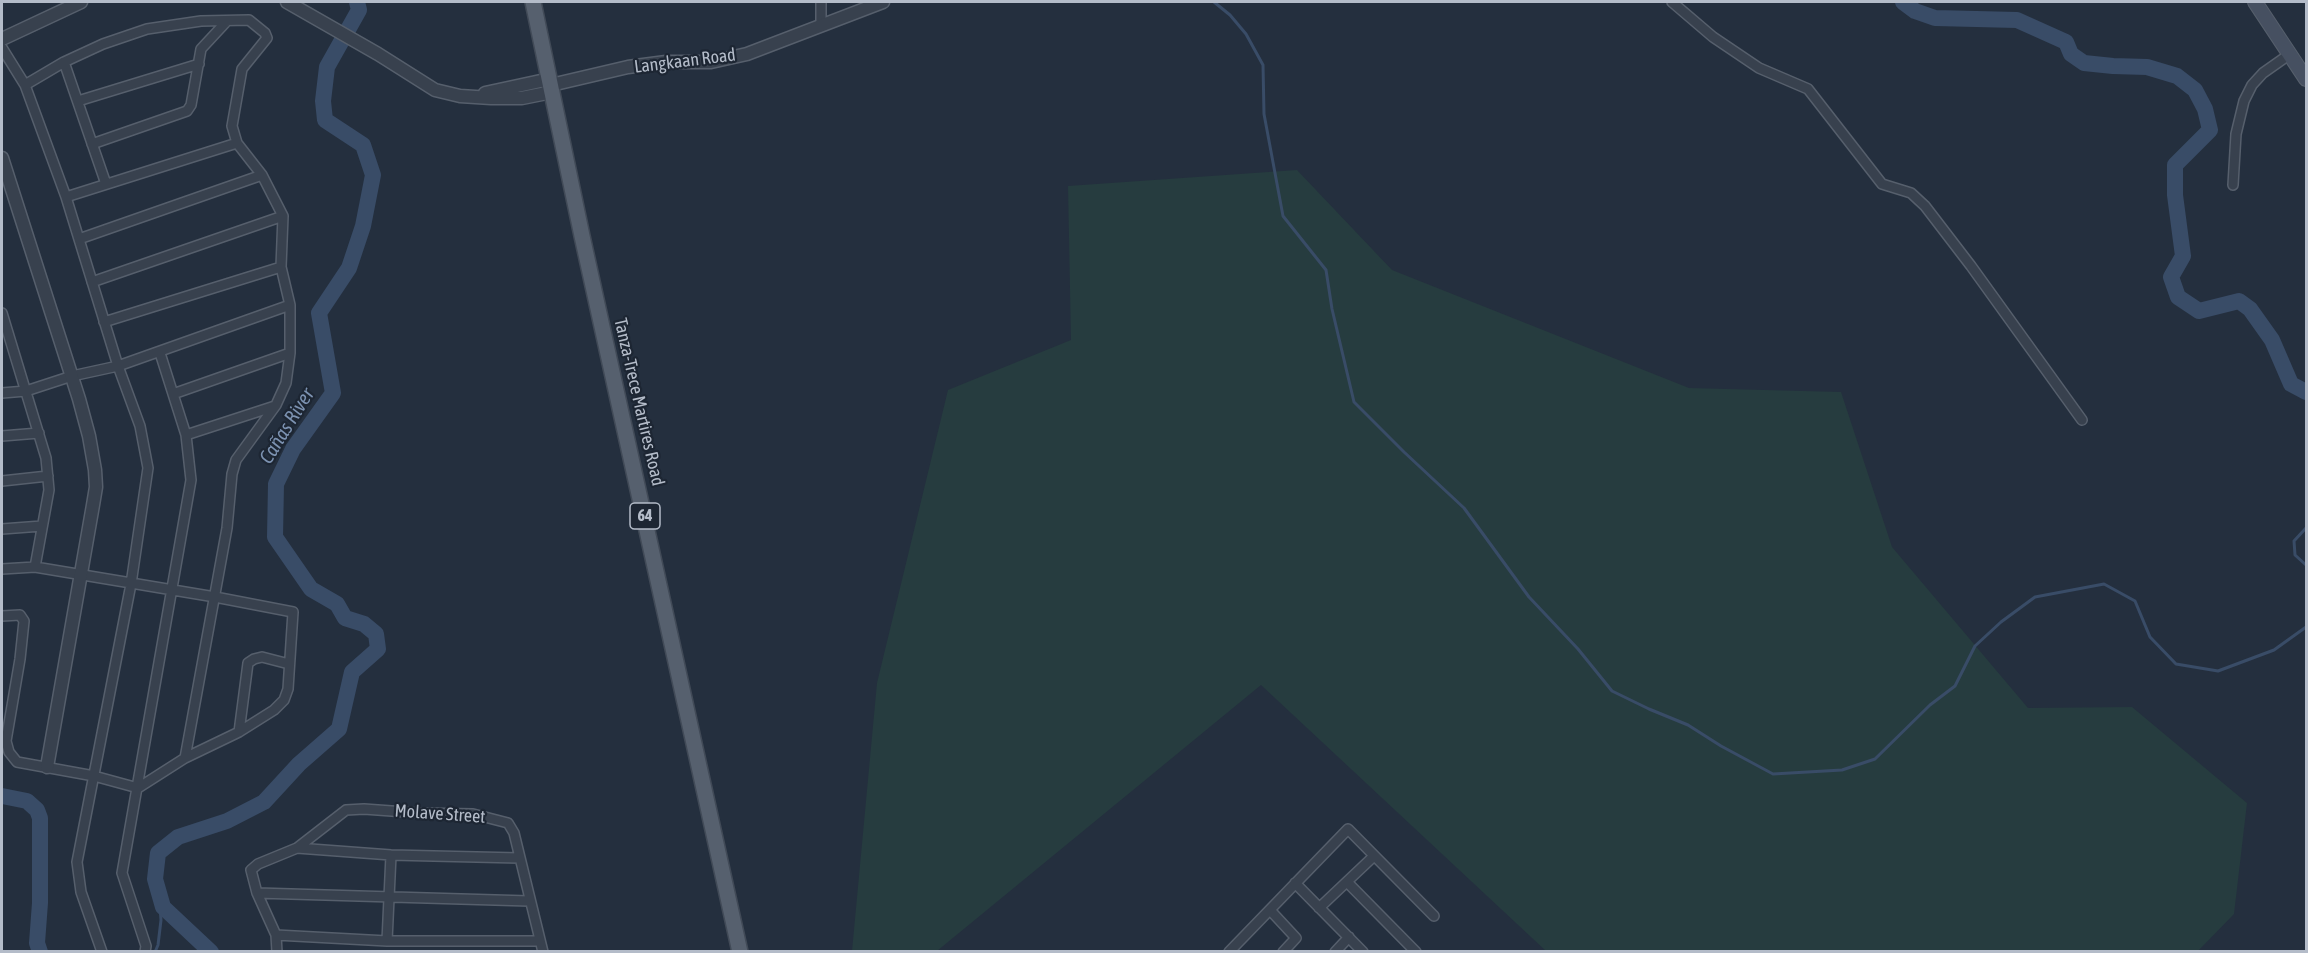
<!DOCTYPE html>
<meta charset="utf-8">
<style>
body{margin:0}
#map{position:relative;width:2308px;height:953px;overflow:hidden;background:#242f3e;font-family:"Asap Condensed",sans-serif}
canvas{display:block}
.frame{position:absolute;inset:0;border:3px solid #b4bcc9;pointer-events:none}
</style>
<div id="map">
<canvas width="2308" height="953"></canvas>
<div class="frame"></div>
</div>
<script>
const g = document.querySelector('canvas').getContext('2d');
g.lineJoin = 'round';
function paint(path, color) {
  g.fillStyle = color;
  g.fill(path, 'evenodd');
}
function shape(rows) {
  const path = new Path2D();
  for (const r of rows) {
    path.moveTo(r[0], r[1]);
    for (let i = 2; i < r.length; i += 2) path.lineTo(r[i], r[i + 1]);
  }
  return path;
}
function stroke(path, color, width, dash) {
  g.strokeStyle = color;
  g.lineWidth = width;
  g.lineCap = dash ? 'butt' : 'round';
  g.setLineDash(dash || []);
  g.stroke(path);
}
function drawText(font, color, halo, rows, align = 'center') {
  g.font = font + ' "Asap Condensed",sans-serif';
  g.lineWidth = 4.5;
  g.setLineDash([]);
  g.textBaseline = 'middle';
  g.strokeStyle = halo;
  g.fillStyle = color;
  for (const [text, x, y, turn = 0] of rows) {
    g.save();
    g.translate(x, y);
    g.rotate((+turn || 0) * Math.PI / 180);
    g.textAlign = isNaN(turn) ? turn : align;
    if (halo) g.strokeText(text, 0, 0);
    g.fillText(text, 0, 0);
    g.restore();
  }
}
paint(shape([
 [1297,170,1392,270,1689,388,1841,392,1892,547,2028,708,2132,707,2247,803,2234,914,2198,951,1546,951,1261,685,937,951,852,951,877,683,948,390,1071,340,1068,186]
]), '#263c3f');
stroke(shape([
 [1214,2,1230,15,1246,34,1263,65,1264,114,1283,216,1326,270,1332,309,1354,402,1404,452,1464,508,1529,597,1578,649,1612,691,1649,709,1688,725,1721,746,1773,774,1842,770,1875,759,1930,705,1955,686,1975,646,2001,622,2035,597,2104,584,2135,601,2150,637,2176,664,2218,671,2274,650,2306,627],
 [2306,528,2294,541,2295,555,2306,565],
 [155,952,158,945,161,920,159,894]
]), '#394c67', 3);
stroke(shape([
 [1903,2,1915,11,1935,18,2017,20,2066,42,2071,54,2084,63,2113,66,2147,67,2177,76,2195,90,2205,109,2210,130,2175,165,2175,195,2183,256,2171,277,2178,297,2199,311,2239,301,2250,309,2272,340,2291,384,2306,392],
 [2,796,27,801,37,810,40,818,40,903,37,943,40,952],
 [211,952,163,907,155,879,158,853,178,837,227,821,264,802,299,764,339,729,352,672,378,649,376,634,364,624,345,618,337,604,311,589,275,537,276,484,293,449,333,393,319,313,349,268,363,226,373,175,363,145,325,120,323,101,327,67,359,10,357,2]
]), '#394c67', 16);
const minor = shape([
 [821,2,821,25],
 [1672,2,1713,37,1759,68,1808,89,1882,184,1911,193,1925,206,1971,266,2082,420],
 [2,48,25,85,66,197,118,366,140,426,148,468,131,584,77,862,81,892,102,952],
 [64,62,106,184],
 [25,85,64,62,103,44,147,29,201,21,249,20,265,33,267,38,242,69,232,126,237,143,262,175,283,216,281,267,290,305,290,353,286,383,276,405,236,460,232,474,227,528,185,758],
 [78,101,199,64],
 [92,144,187,111,191,105,201,49,227,21],
 [2233,185,2236,134,2244,101,2252,85,2263,73,2290,54],
 [66,197,237,143],
 [79,239,262,175],
 [92,282,283,216],
 [2,313,46,458,49,490,35,567],
 [104,322,281,267],
 [2,393,26,391,72,376,118,366,290,305],
 [173,394,290,353],
 [186,435,275,406],
 [2,436,39,433],
 [2,481,48,476],
 [2,529,42,526],
 [2,569,35,567,215,597,293,612,288,689,284,700,274,710,239,732,185,758,138,788,94,776,17,762,9,752,6,741,20,659,24,621,20,615,2,616],
 [239,732,248,663,254,659,262,657,289,664],
 [297,848,391,855,519,858],
 [1347,882,1416,952],
 [1295,883,1363,952],
 [257,893,529,901],
 [1319,908,1374,856],
 [1270,910,1296,938,1283,952],
 [276,935,387,941,540,941],
 [387,941,391,855],
 [145,952,146,946,122,873,191,480,186,435,160,353],
 [277,952,276,935,257,893,251,870,258,864,297,848,346,810,364,809,419,813,473,814,508,823,514,833,543,952],
 [1229,952,1348,829,1434,916],
 [1335,952,1349,937]
]);
const tertiary = shape([
 [287,2,378,54,435,90,460,96,491,98,522,98,552,92],
 [2,39,81,2],
 [551,85,628,67,666,62,711,62,747,54,883,2],
 [485,93,550,79],
 [2,158,79,399,89,436,95,470,96,487,93,505,47,767]
]);
const secondary = shape([
 [2255,2,2306,79]
]);
const primary = shape([
 [533,2,582,236,740,952]
]);
stroke(minor, '#565f6c', 12);
stroke(tertiary, '#565f6c', 15);
stroke(secondary, '#565f6c', 16);
stroke(primary, '#414a57', 18);
stroke(minor, '#38414e', 9);
stroke(tertiary, '#38414e', 12);
stroke(secondary, '#465061', 14);
stroke(primary, '#56606e', 15);
for (const [x, y, w] of [
 [645,516,30]
]) {
  const box = new Path2D();
  box.roundRect(x - w / 2, y - 13, w, 26, 4.5);
  g.fillStyle = '#1d2633';
  g.fill(box);
  stroke(box, '#b4bcc9', 1.5);
}
drawText('bold 16px', '#b4bcc9', null, [
 ["64",645,516]
]);
drawText('18px', '#b4bcc9', '#1d2633', [
 ["Langkaan Road",685,61,-7],
 ["Tanza-Trece Martires Road",639,402,77],
 ["Molave Street",440,814,4]
]);
drawText('italic 20px', '#7c92b1', '#1d2633', [
 ["Cañas River",287,426,-58]
]);
</script>
